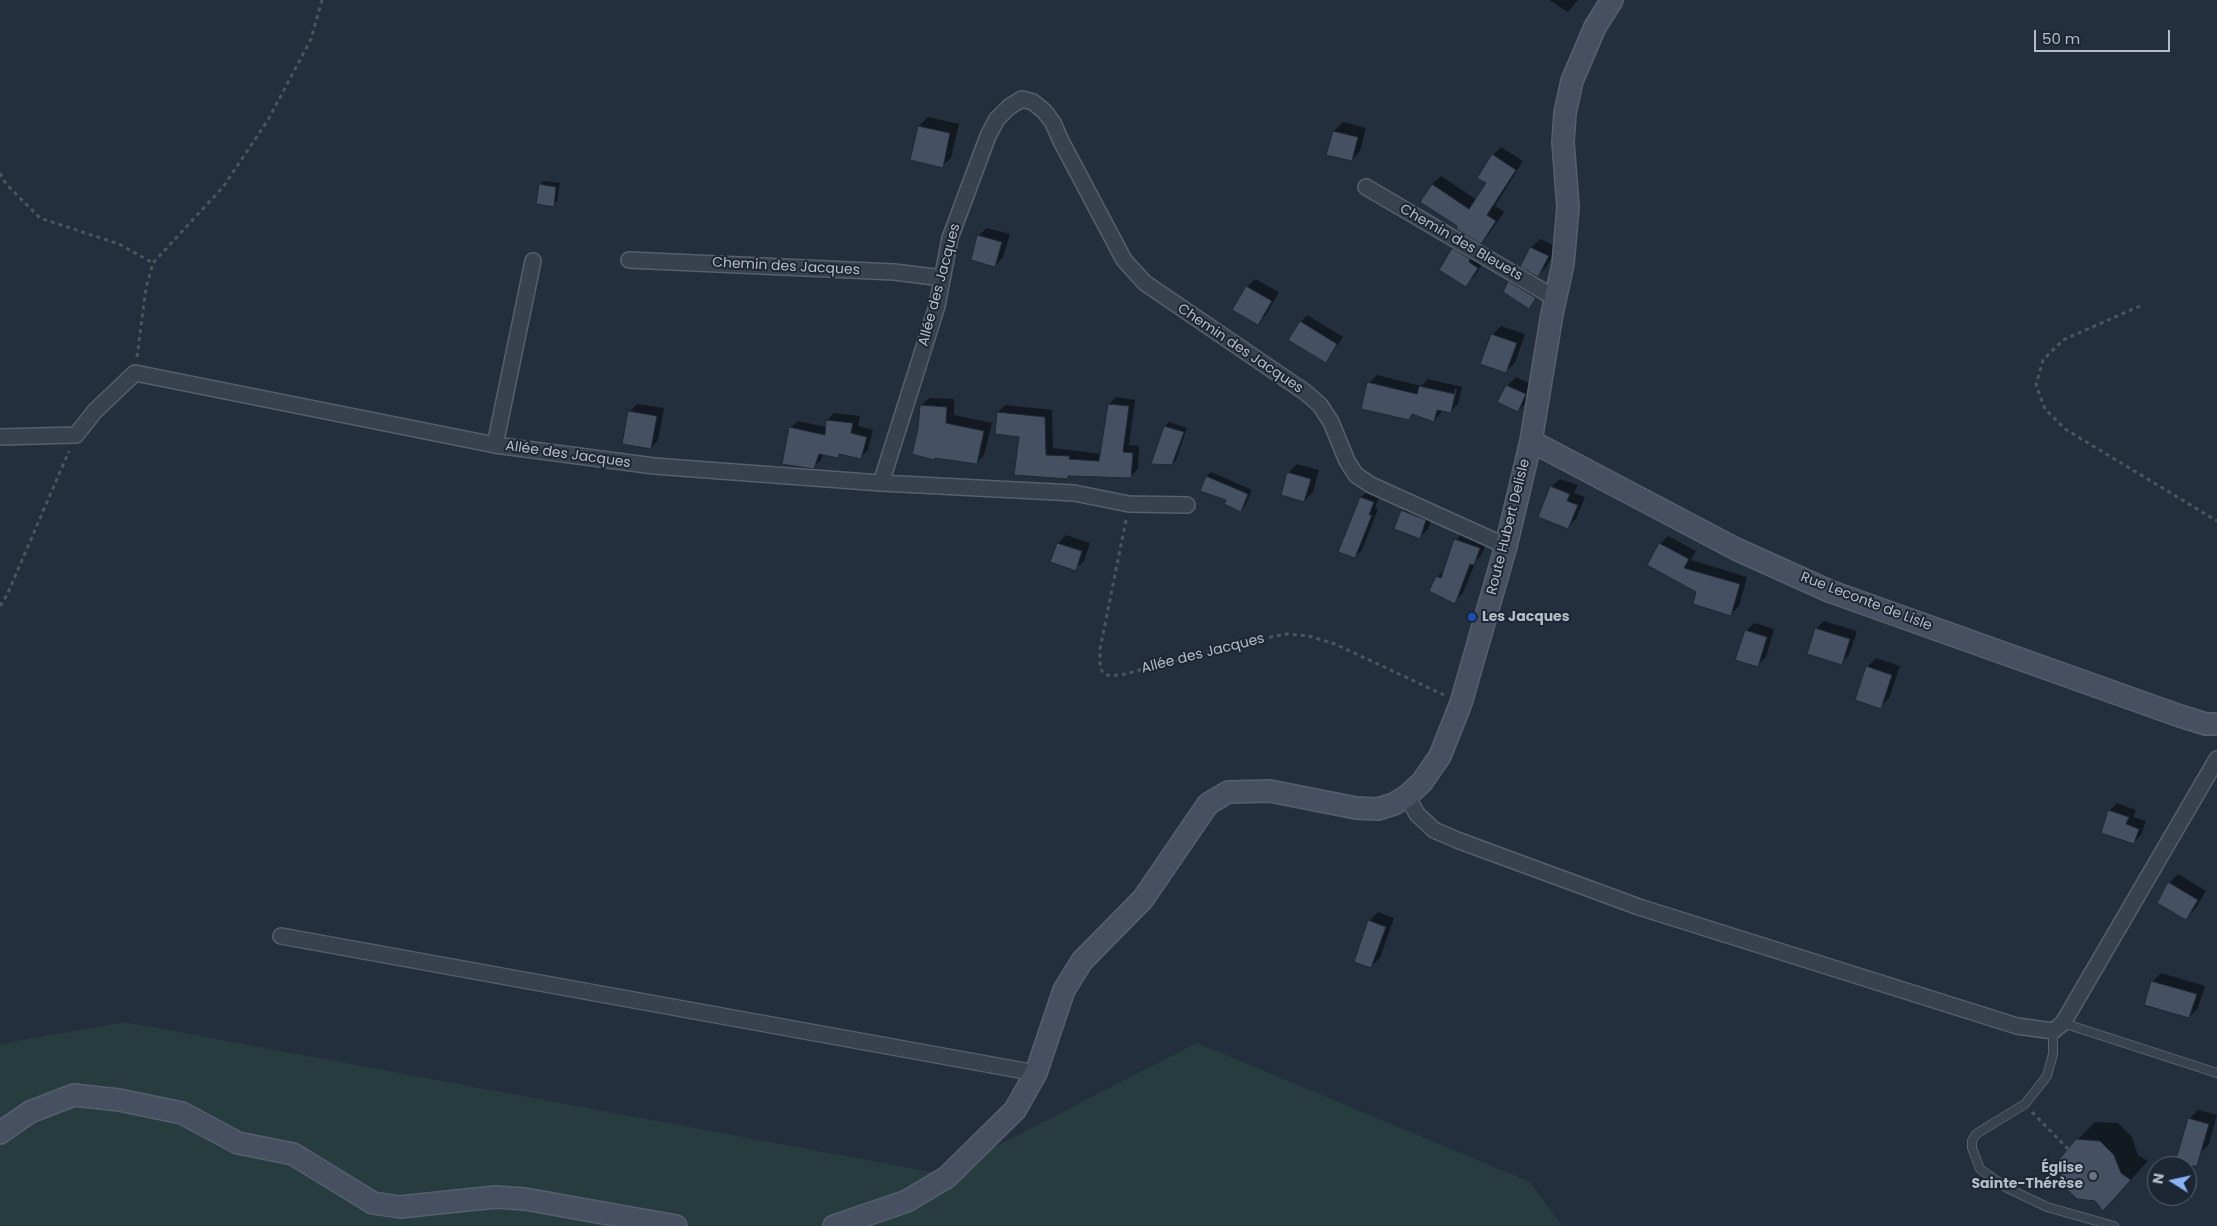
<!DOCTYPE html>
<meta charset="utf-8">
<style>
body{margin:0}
#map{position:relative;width:2217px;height:1226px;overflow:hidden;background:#242f3e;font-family:Poppins,sans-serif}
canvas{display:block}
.north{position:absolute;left:2147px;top:1156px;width:50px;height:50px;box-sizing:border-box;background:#1d2633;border:1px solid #59626f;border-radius:50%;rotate:280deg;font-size:14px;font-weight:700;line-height:20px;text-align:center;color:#b4bcc9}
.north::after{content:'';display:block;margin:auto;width:18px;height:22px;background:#8ab4f8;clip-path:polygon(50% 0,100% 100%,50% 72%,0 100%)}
.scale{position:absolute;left:2034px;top:30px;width:136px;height:22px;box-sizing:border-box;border:2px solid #b4bcc9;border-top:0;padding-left:6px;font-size:15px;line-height:18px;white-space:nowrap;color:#b4bcc9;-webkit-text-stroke:4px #1d2633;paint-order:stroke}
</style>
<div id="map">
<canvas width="2217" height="1226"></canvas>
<div class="north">N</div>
<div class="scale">50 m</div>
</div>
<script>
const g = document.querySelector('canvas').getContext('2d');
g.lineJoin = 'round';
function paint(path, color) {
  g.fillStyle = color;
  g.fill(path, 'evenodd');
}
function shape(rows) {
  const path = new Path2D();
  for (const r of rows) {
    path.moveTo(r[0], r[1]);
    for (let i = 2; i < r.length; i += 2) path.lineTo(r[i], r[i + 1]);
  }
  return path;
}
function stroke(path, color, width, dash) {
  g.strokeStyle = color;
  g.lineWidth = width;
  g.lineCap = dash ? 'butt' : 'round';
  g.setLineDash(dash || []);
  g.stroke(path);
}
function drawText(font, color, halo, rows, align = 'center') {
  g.font = font + ' Poppins,sans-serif';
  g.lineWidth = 4;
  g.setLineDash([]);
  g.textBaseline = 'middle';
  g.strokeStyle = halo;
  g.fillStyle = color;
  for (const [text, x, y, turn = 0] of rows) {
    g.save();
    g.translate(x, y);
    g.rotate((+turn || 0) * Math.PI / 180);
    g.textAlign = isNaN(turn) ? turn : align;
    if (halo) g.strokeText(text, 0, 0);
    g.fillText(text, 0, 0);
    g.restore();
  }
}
paint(shape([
 [125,1022,942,1174,1197,1043,1530,1182,1562,1226,0,1226,0,1044]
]), '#263c3f');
paint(shape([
 [1549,0,1578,0,1568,12],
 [928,117,959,124,951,158,942,166,912,159,919,126],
 [1343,122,1366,128,1360,151,1352,160,1334,131],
 [1501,147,1523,161,1495,206,1504,212,1489,234,1481,242,1458,226,1432,184,1441,176,1477,200,1488,183,1493,155],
 [544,181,560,183,557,201,553,205,540,185],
 [987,228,1010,234,1003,257,995,266,978,236],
 [1540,239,1557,247,1546,267,1538,275,1531,248],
 [1461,241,1485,259,1474,277,1466,285,1453,249],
 [1518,273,1544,289,1528,308,1509,282],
 [1255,279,1279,292,1266,315,1258,323,1247,287],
 [1307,315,1343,337,1326,361,1301,322],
 [1501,326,1525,334,1515,363,1506,371,1492,335],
 [1377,375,1421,386,1428,379,1462,387,1458,404,1450,412,1443,410,1434,421,1414,413,1408,419,1369,383],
 [1455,388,1457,389,1454,404,1451,404],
 [1516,377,1534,385,1527,402,1518,411,1507,386],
 [1116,397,1135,400,1129,445,1139,446,1138,469,1131,476,1071,474,1067,478,1020,435,998,412,1005,405,1052,410,1053,448,1102,454,1109,404],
 [929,398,954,399,954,415,992,423,984,455,976,463,919,429,921,406],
 [637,404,664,408,658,440,651,448,629,412],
 [834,413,860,416,858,426,873,430,868,450,860,458,841,453,838,456,823,454,821,460,813,467,790,428,798,421,826,427,827,420],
 [1169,422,1187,428,1176,460,1172,464,1165,427],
 [1297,464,1319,470,1313,492,1304,501,1288,473],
 [1211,472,1252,490,1245,506,1241,510,1227,500,1207,476],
 [1560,479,1578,485,1574,493,1585,497,1576,519,1568,527,1551,487],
 [1368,491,1380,495,1375,508,1378,509,1362,550,1355,557,1361,497],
 [1410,503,1434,512,1428,529,1420,537,1402,511],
 [1464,531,1488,539,1482,554,1476,561,1463,593,1454,602,1437,577,1445,569,1456,540],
 [1066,535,1090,543,1084,561,1075,569,1052,561,1058,543],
 [1668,536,1696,551,1691,560,1747,577,1739,606,1731,614,1698,591,1660,544],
 [1824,621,1857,631,1849,655,1841,663,1816,629],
 [1754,623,1774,629,1766,657,1758,665,1746,631],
 [1876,658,1900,666,1889,698,1880,707,1867,667],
 [2117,803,2136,810,2133,817,2146,821,2141,835,2133,843,2109,811],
 [2178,874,2206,891,2195,909,2186,918,2169,883],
 [1378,912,1394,918,1380,958,1371,966,1369,921],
 [2161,973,2205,986,2198,1008,2189,1017,2152,982],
 [2198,1110,2217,1115,2209,1144,2200,1153,2189,1119],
 [2095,1122,2118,1123,2132,1137,2138,1155,2148,1161,2104,1209,2077,1140]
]), '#0007');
const building = shape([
 [918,126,950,133,943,168,910,160,918,126],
 [1333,131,1358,137,1352,161,1326,155,1333,131],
 [1492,154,1516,170,1487,215,1496,221,1481,244,1456,229,1457,226,1420,202,1432,184,1469,209,1486,183,1477,178,1492,154],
 [539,184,556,187,554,207,536,204,539,184],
 [977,235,1002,242,995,267,971,260,977,235],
 [1530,247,1549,256,1538,277,1520,267,1530,247],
 [1452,248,1470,259,1469,262,1478,268,1466,287,1439,270,1452,248],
 [1508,281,1536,298,1529,309,1503,292,1508,281],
 [1246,286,1272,301,1258,325,1232,310,1246,286],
 [1300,321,1337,344,1326,363,1288,340,1300,321],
 [1491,334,1517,343,1506,373,1480,364,1491,334],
 [1367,382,1417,394,1419,386,1455,394,1451,413,1437,410,1434,422,1412,414,1409,420,1361,409,1367,382],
 [1506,385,1526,394,1518,412,1497,402,1506,385],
 [1108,404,1129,406,1123,452,1133,453,1131,478,1068,476,1068,479,1014,475,1019,437,995,434,997,412,1045,417,1046,455,1070,456,1069,459,1099,461,1108,404],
 [920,405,947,407,946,423,984,431,977,464,935,458,934,460,912,454,918,429,920,405],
 [628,411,657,416,651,449,622,444,628,411],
 [826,420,853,423,851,433,867,437,861,459,839,454,838,458,819,454,814,469,782,464,789,427,825,435,826,420],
 [1164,426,1184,432,1172,465,1151,464,1164,426],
 [1287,472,1311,479,1304,502,1281,495,1287,472],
 [1206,476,1248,494,1241,512,1224,504,1226,500,1200,491,1206,476],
 [1550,486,1570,494,1567,501,1578,505,1568,529,1538,517,1550,486],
 [1360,497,1374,502,1369,515,1372,515,1355,558,1338,552,1360,497],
 [1401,510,1426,520,1420,539,1394,529,1401,510],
 [1454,539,1480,548,1474,565,1470,564,1455,604,1429,591,1436,576,1441,578,1454,539],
 [1057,543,1082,551,1076,571,1050,562,1057,543],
 [1659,543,1689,559,1684,568,1740,584,1731,616,1693,604,1696,592,1647,565,1659,543],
 [1815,628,1850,639,1842,665,1807,654,1815,628],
 [1745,630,1767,637,1758,667,1735,660,1745,630],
 [1866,666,1892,675,1881,709,1855,700,1866,666],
 [2108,810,2129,817,2126,824,2139,829,2134,844,2101,833,2108,810],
 [2168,882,2198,900,2186,920,2157,903,2168,882],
 [1368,920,1386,927,1371,968,1354,962,1368,920],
 [2151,981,2197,994,2189,1018,2144,1005,2151,981],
 [2188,1118,2209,1124,2197,1166,2174,1166,2188,1118],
 [2076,1139,2100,1141,2114,1155,2121,1173,2131,1180,2103,1211,2095,1201,2077,1199,2061,1184,2058,1161,2076,1139]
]);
paint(building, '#455162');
stroke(building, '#1f2835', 1);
const lane = shape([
 [2063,1023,2217,1073],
 [2053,1031,2053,1054,2047,1076,2025,1104,1976,1134,1972,1141,1972,1148,1980,1169,2007,1188,2047,1207,2114,1226]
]);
const street = shape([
 [1366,187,1555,298],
 [629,260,894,272,942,278],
 [0,437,76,435,95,411,135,373,495,445,654,466,881,483,1074,493,1129,504,1187,505],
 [495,445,533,261],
 [881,483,937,306,950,238,988,136,997,119,1009,107,1022,99,1033,102,1045,112,1053,123,1061,141,1124,260,1145,283,1305,392,1320,405,1331,422,1347,461,1356,475,1371,485,1506,546],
 [1407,796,1417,814,1434,830,1457,840,1639,907,2017,1026,2053,1031,2063,1023,2217,759],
 [281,936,1036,1073]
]);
const secondary = shape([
 [1531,441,1736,549,1829,591,2180,716,2206,724,2217,724],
 [0,1133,30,1112,74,1095,119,1100,182,1113,238,1143,293,1154,373,1203,400,1207,495,1197,525,1199,676,1226],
 [834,1226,907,1201,947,1177,1015,1110,1036,1073,1064,990,1082,961,1143,899,1208,804,1228,792,1270,791,1356,808,1378,809,1394,804,1407,796,1422,782,1440,756,1461,703,1506,546,1531,441,1552,314,1563,264,1568,207,1563,142,1565,113,1572,81,1595,27,1612,0]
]);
stroke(lane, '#565f6c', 10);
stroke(street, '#565f6c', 18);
stroke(secondary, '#565f6c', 24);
stroke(shape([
 [0,173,6,184,40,218,119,244,153,263],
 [2140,306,2063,340,2043,360,2036,385,2045,409,2065,429,2217,521],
 [137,357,146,288,153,263,223,187,268,120,311,39,322,0],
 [1126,520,1100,649,1100,668,1104,674,1111,676,1125,674,1241,643,1286,634,1309,636,1335,644,1444,695],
 [0,606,7,595,69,451],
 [2032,1112,2068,1149]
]), '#44595c', 3, [4, 4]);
stroke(lane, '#38414e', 8);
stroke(street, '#38414e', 15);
stroke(secondary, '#465061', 21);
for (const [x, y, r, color] of [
 [1472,617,5,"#1a4fb4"],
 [2093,1176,5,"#6b7280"]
]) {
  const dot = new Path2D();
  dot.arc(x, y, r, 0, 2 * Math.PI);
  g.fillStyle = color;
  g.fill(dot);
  stroke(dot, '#1d2633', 2);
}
drawText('14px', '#b4bcc9', '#1d2633', [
 ["Chemin des Bleuets",1461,243,30],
 ["Chemin des Jacques",786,267,3],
 ["Allée des Jacques",940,285,-75],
 ["Chemin des Jacques",1240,349,34],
 ["Allée des Jacques",568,455,8],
 ["Route Hubert Delisle",1509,527,-76],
 ["Rue Leconte de Lisle",1866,602,21],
 ["Allée des Jacques",1203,654,-14]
]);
drawText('bold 14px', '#b4bcc9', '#1d2633', [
 ["Les Jacques",1482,617],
 ["Église",2083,1168,"right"],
 ["Sainte-Thérèse",2083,1184,"right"]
], 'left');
</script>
